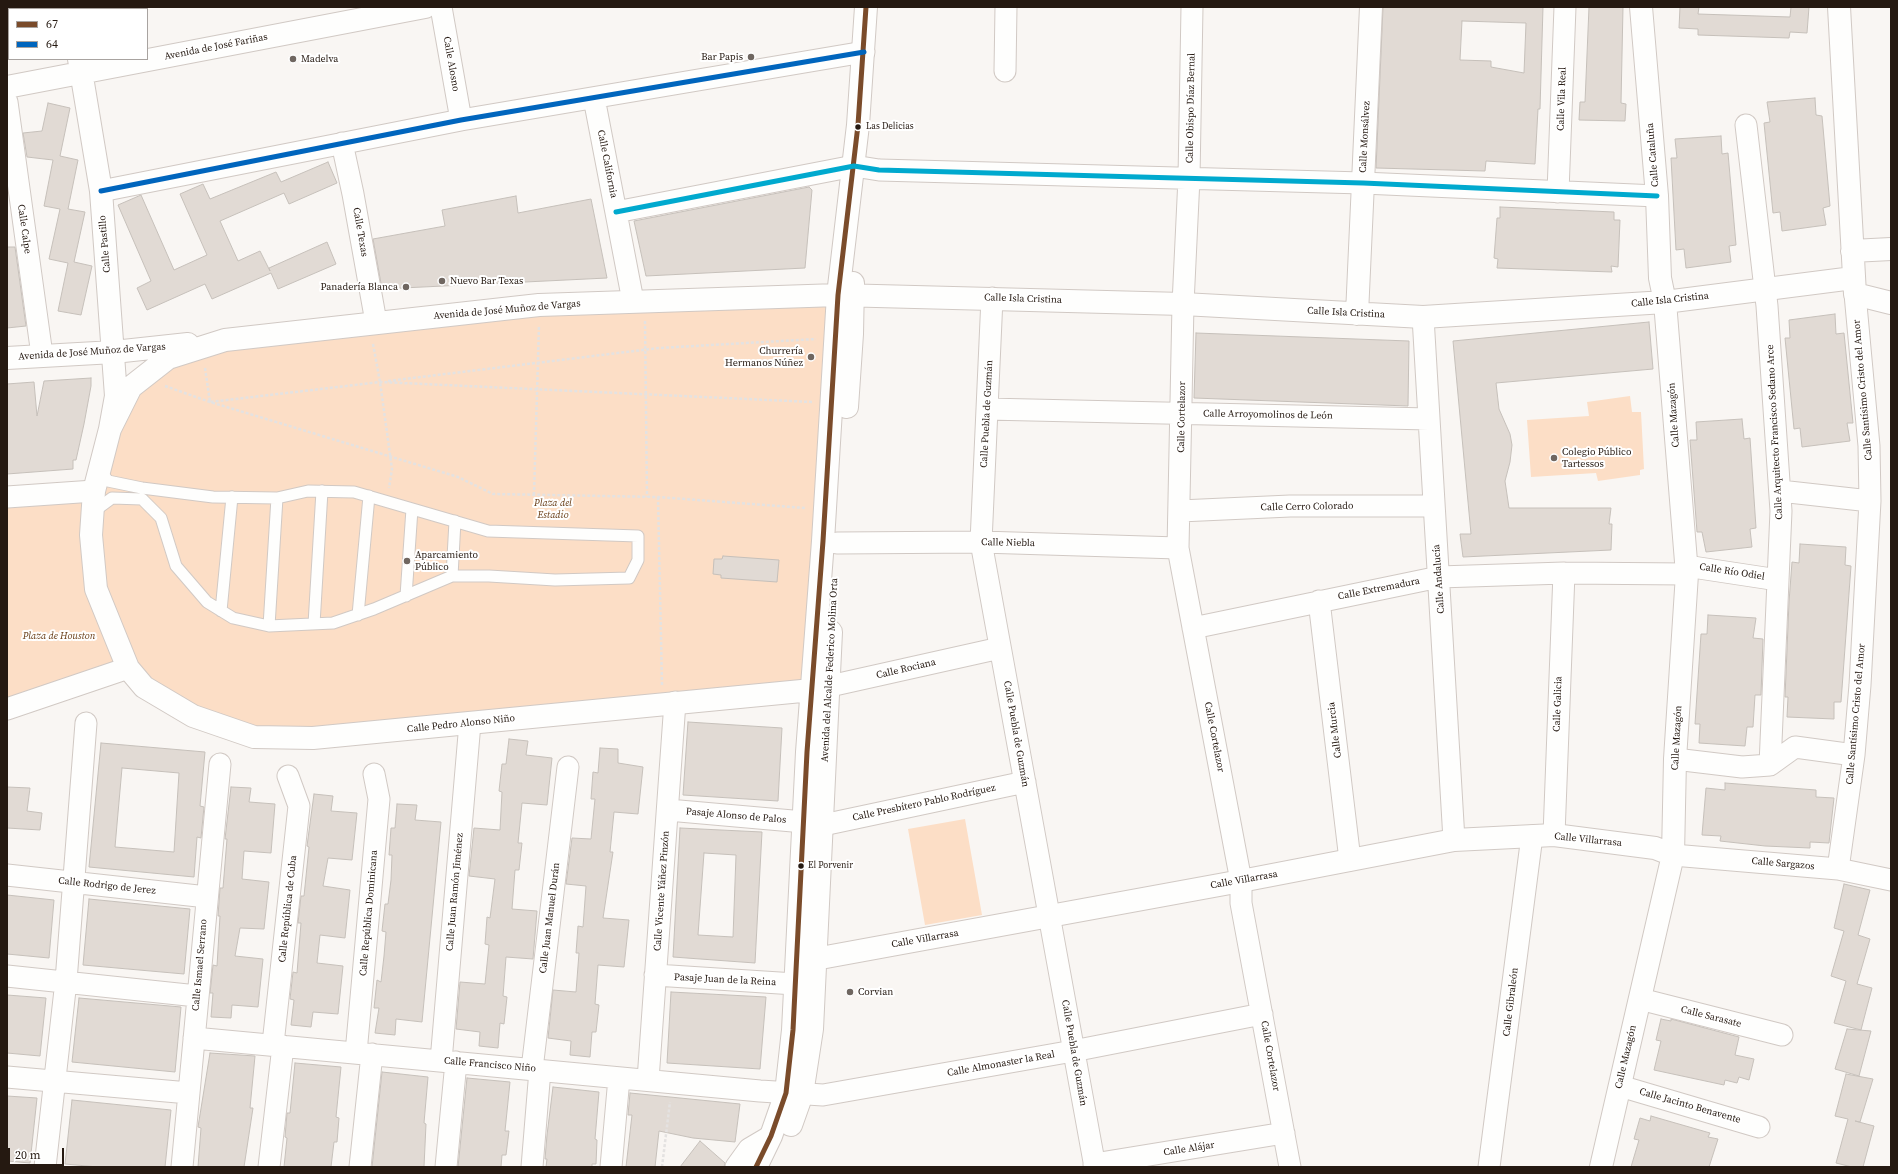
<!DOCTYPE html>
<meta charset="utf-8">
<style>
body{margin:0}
#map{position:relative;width:1898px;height:1174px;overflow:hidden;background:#f9f6f3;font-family:"Source Serif 4",serif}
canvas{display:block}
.frame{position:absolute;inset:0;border:8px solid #251911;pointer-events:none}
.legend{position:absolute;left:8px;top:8px;width:140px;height:52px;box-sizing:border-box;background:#fff;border:1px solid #a8a3a0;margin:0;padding:5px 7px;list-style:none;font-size:12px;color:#251911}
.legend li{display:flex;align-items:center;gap:8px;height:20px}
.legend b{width:20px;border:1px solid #a8a3a0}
.scale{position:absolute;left:8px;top:1148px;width:56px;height:18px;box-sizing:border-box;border:2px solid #251911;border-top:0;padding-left:5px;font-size:12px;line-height:14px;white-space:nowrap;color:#251911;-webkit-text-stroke:3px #fff;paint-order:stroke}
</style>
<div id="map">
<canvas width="1898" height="1174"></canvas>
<div class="frame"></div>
<ul class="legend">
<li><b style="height:5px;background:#7a4b2a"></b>67</li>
<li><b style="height:5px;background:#0065bd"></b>64</li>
</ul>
<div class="scale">20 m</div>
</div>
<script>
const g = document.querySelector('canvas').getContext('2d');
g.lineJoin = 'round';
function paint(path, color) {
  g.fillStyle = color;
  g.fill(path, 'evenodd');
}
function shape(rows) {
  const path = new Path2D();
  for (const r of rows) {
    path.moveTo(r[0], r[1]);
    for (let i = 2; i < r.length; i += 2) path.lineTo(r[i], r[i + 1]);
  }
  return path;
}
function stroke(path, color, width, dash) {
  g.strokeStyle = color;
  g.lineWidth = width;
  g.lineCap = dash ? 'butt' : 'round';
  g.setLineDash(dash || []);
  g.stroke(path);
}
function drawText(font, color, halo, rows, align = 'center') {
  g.font = font + ' "Source Serif 4",serif';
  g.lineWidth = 4;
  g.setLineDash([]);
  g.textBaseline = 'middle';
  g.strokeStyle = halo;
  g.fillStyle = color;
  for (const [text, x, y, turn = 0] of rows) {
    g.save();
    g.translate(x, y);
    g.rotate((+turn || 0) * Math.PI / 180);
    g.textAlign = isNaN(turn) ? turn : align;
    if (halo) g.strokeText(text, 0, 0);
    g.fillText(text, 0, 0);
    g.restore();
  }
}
paint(shape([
 [838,295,812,690,313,738,193,716,128,668,7,709,7,497,94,491,110,429,168,358,376,322],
 [1630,396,1632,412,1641,412,1644,469,1640,470,1640,475,1598,481,1596,473,1531,477,1527,420,1589,416,1587,402],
 [965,819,982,915,925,925,908,829]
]), '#fcdec6');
const building = shape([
 [1383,7,1543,7,1540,109,1538,109,1535,164,1486,161,1485,171,1376,168,1383,7],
 [1462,21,1526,23,1524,73,1491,67,1491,61,1460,60,1462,21],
 [1589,7,1623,7,1621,103,1626,104,1625,121,1579,120,1580,102,1585,102,1589,7],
 [1680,7,1699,7,1698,14,1790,17,1791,7,1809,7,1807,33,1790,32,1789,38,1698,35,1698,29,1679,28,1680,7],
 [1815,98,1816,115,1822,116,1830,206,1823,208,1826,225,1782,231,1780,212,1773,213,1764,123,1770,122,1767,102,1815,98],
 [48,103,70,108,60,156,78,160,68,209,85,212,74,262,92,266,81,315,58,311,68,263,49,259,60,209,44,206,53,160,27,157,23,133,42,131,48,103],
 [1721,136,1722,154,1728,153,1736,245,1729,246,1731,262,1686,268,1684,249,1676,250,1671,158,1677,158,1675,139,1721,136],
 [328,162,337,183,289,204,284,193,220,221,238,261,260,251,270,271,269,268,327,242,336,264,278,289,271,273,212,299,205,284,147,310,137,288,151,281,118,205,141,195,174,270,207,255,180,194,203,184,210,199,276,172,281,182,328,162],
 [809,187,812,190,805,268,646,276,634,221,809,187],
 [516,196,518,213,591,199,607,278,382,289,373,239,445,226,442,210,516,196],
 [1500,207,1614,212,1614,220,1620,220,1618,267,1611,266,1612,272,1497,268,1498,259,1494,258,1497,218,1500,218,1500,207],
 [7,247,15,247,26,326,7,328,7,247],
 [1835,314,1836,334,1844,333,1853,423,1847,423,1850,441,1802,447,1800,428,1794,429,1785,338,1790,338,1789,320,1835,314],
 [1649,322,1653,369,1496,383,1499,409,1510,434,1512,445,1510,462,1505,481,1509,508,1611,508,1609,524,1612,524,1611,550,1463,557,1460,534,1471,534,1453,341,1649,322],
 [1196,333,1409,341,1408,406,1194,398,1196,333],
 [91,378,91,386,84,424,76,460,73,460,73,469,7,474,7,384,34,382,37,416,44,381,91,378],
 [1742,419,1744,439,1750,438,1756,528,1750,529,1752,547,1706,552,1702,532,1697,532,1690,440,1697,440,1696,422,1742,419],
 [1800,544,1846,547,1845,565,1851,566,1841,702,1834,702,1834,719,1787,717,1788,697,1785,697,1789,602,1792,562,1799,563,1800,544],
 [723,556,779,560,777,582,721,578,721,575,713,574,714,559,722,559,723,556],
 [1708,615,1756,618,1753,638,1763,639,1761,695,1755,695,1753,727,1747,727,1745,746,1699,743,1700,724,1695,724,1701,634,1707,634,1708,615],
 [688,722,782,728,778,801,683,795,688,722],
 [509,739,528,741,526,755,552,758,547,805,522,803,518,843,522,843,519,870,515,870,512,909,537,911,533,959,506,957,503,996,507,997,504,1024,500,1023,498,1048,479,1046,480,1032,456,1029,460,982,485,984,489,945,485,944,487,917,490,918,495,879,469,876,474,828,500,830,502,792,499,791,502,764,506,764,509,739],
 [101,743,205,752,200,806,204,807,201,838,197,837,194,877,89,867,101,743],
 [122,768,179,773,174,852,115,847,122,768],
 [600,748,618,749,618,763,643,767,638,814,614,812,610,852,613,852,603,918,629,920,624,967,598,965,595,1004,599,1005,596,1032,592,1032,590,1057,570,1055,571,1041,548,1038,553,990,576,992,579,953,576,953,578,926,583,927,586,886,566,884,572,838,591,839,595,799,591,799,593,772,598,773,600,748],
 [1725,783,1816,790,1816,797,1834,798,1829,843,1810,842,1810,848,1765,846,1720,841,1721,836,1702,835,1706,788,1725,790,1725,783],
 [7,787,30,788,27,811,42,813,40,830,7,828,7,787],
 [231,787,251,788,249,802,275,804,271,853,244,851,242,879,269,882,264,929,240,928,235,956,263,959,258,1007,232,1005,231,1018,211,1017,213,993,210,993,213,965,217,966,220,916,218,916,220,888,223,888,227,839,225,839,231,787],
 [314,794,333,796,331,811,357,813,352,860,328,858,323,886,350,890,345,938,320,935,317,963,343,966,338,1014,313,1012,311,1027,291,1025,294,1000,290,999,293,972,297,973,301,923,298,923,301,896,304,896,309,847,307,846,314,794],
 [397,804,417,805,415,820,441,822,422,1022,396,1019,395,1035,375,1033,379,1008,374,1008,377,980,381,982,384,956,386,932,382,931,385,904,388,904,391,880,392,855,389,855,391,828,395,828,397,804],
 [680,828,762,832,755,963,673,957,680,828],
 [704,853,736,855,733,937,698,935,704,853],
 [1844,884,1870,890,1858,935,1870,939,1857,984,1872,988,1861,1030,1834,1023,1846,981,1831,976,1844,931,1834,928,1844,884],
 [7,895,54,900,49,958,7,954,7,895],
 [89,899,190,909,184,974,83,965,89,899],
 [671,992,766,997,760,1069,667,1063,671,992],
 [7,995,46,998,40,1056,7,1053,7,995],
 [79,998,181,1007,175,1072,72,1062,79,998],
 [1661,1019,1671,1021,1671,1019,1739,1037,1735,1055,1754,1059,1749,1080,1739,1077,1737,1083,1725,1080,1724,1085,1654,1070,1661,1041,1656,1040,1661,1019],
 [1847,1029,1871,1031,1859,1076,1835,1069,1847,1029],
 [210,1053,255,1056,250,1108,253,1108,244,1167,198,1167,201,1128,198,1127,210,1053],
 [295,1063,341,1067,336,1117,339,1118,337,1142,334,1142,331,1167,284,1167,287,1138,285,1137,287,1113,290,1113,295,1063],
 [382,1072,428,1077,424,1123,426,1124,424,1167,372,1167,382,1072],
 [1846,1074,1873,1079,1860,1122,1855,1121,1874,1126,1863,1167,1852,1167,1836,1163,1848,1119,1835,1116,1846,1074],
 [467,1078,510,1082,505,1131,509,1131,506,1155,502,1155,501,1167,458,1167,467,1078],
 [553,1087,599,1092,595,1139,597,1140,596,1164,592,1164,592,1167,546,1167,547,1159,545,1159,547,1135,553,1087],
 [630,1093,740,1104,735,1142,693,1138,659,1131,655,1167,626,1167,632,1115,628,1115,630,1093],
 [7,1096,37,1098,30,1163,7,1161,7,1096],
 [72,1100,171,1110,165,1167,98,1167,65,1164,72,1100],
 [1651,1116,1710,1133,1708,1137,1718,1139,1709,1167,1631,1167,1639,1140,1634,1139,1640,1118,1650,1121,1651,1116],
 [700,1141,725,1163,724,1167,680,1167,700,1141]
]);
paint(building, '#e1dad4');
stroke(building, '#c6c0ba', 1);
const lane = shape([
 [93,512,112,498,142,499,161,518,176,566,207,602,233,618,269,626,333,623,374,609,452,576,489,576,555,580,629,578,638,560,638,536,488,531,354,492,308,491,277,498,213,497,142,488,108,481,100,470],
 [452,576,455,521],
 [406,596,412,509],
 [221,611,232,497],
 [358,615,369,496],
 [314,624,322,491],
 [269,626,277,498]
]);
const street = shape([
 [441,7,461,120],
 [1192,7,1189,178,1183,304,1178,548,1241,881,1241,903,1290,1167],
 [1005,71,1006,7],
 [594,98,633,301],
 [7,102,42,355],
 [1746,125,1767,306,1781,511,1770,765],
 [342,143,353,194,376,322],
 [101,191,461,120,864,52],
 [1558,192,1565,7],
 [616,212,854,166,879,170,1363,183,1657,196],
 [992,298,981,542,1095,1167],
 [1423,317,1454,840],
 [987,409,1429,419],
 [1780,491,1870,501],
 [7,497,94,491],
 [1180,511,1290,506,1434,506],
 [837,543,981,542,1178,548],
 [1686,566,1778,580],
 [1319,601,1350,860],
 [1193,628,1439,577,1564,573,1687,574],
 [812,690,1000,648],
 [7,709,128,668],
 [1675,759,1742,767,1770,765,1795,747,1854,755],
 [668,810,804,822],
 [823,825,1025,782],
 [1554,835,1564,573],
 [1673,855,1838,869,1891,880],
 [1838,869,1854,755,1860,685,1870,501,1869,446,1855,294],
 [7,875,207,897],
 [655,975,795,984],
 [7,976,197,996],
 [1640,999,1782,1035],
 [194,1038,760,1091,823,1095,1073,1051,1262,1014],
 [273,1044,299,806,288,776],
 [356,1053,379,799,374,774],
 [441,1061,470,723],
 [532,1069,568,767],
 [7,1077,189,1093],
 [648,1080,675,702],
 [1620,1086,1759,1127],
 [1094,1164,1284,1133],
 [45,1167,66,981,86,723],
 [182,1167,220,764],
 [269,1167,283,1046],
 [360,1167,372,1054],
 [446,1167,456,1062],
 [532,1167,540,1070],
 [611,1167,619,1078],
 [736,1167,749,1149,771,1136],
 [1489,1167,1532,836]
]);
const secondary = shape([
 [70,7,70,9],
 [1839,7,1855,294,1891,303],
 [79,59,101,191,116,396,110,429,94,491,91,535,96,589,128,668,144,687,193,716,254,737,313,738,812,690],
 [7,87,425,7],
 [1852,251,1891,249],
 [1357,314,1371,7],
 [7,358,114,352,188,344],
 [847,407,852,334,853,283],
 [110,429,131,387,168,358,225,340,539,305,838,295,1183,304,1423,317,1665,302,1853,278],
 [815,959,1241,881,1454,840,1554,835,1655,848,1673,855],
 [791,1125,802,1094,812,1029,831,632],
 [756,1167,771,1136,786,1093,793,1030,807,752,823,541,838,295,858,125,866,7],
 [1601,1167,1673,855,1675,759,1687,574,1665,302,1660,278,1657,196,1641,7]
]);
stroke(lane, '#d1c9c4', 13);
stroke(street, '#d1c9c4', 23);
stroke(secondary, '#d1c9c4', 24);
stroke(shape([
 [645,321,647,497],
 [373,344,380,382,392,469,389,488],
 [205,368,210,402,380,382,812,402],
 [388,381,659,348,816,339],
 [165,386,210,402,458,477,493,494,658,497,805,508],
 [534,495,539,325],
 [658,497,662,685],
 [662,1167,670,1102]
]), '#e4e2e1', 2.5, [3, 2]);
stroke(lane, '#fefefd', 11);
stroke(street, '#fefefd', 21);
stroke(secondary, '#fefefd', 22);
stroke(shape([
 [756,1167,771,1136,786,1093,793,1030,807,752,823,541,838,295,858,125,866,7]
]), '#7a4b2a', 5);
stroke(shape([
 [101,191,461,120,864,52]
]), '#0065bd', 5);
stroke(shape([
 [616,212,854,166,879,170,1363,183,1657,196]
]), '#00a9ce', 5);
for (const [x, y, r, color] of [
 [751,57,4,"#6f6660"],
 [293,59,4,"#6f6660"],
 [858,127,3.5,"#251911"],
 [442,281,4,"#6f6660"],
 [406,287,4,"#6f6660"],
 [811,357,4,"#6f6660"],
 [1554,458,4,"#6f6660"],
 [407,561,4,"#6f6660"],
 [801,866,3.5,"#251911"],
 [850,992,4,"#6f6660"]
]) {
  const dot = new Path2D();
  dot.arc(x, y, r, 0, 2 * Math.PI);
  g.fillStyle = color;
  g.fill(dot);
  stroke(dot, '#fff', 1.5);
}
drawText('9px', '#251911', '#fff', [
 ["Las Delicias",866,127],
 ["El Porvenir",808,866]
], 'left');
drawText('10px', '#251911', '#fff', [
 ["Avenida de José Fariñas",216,47,-11],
 ["Calle Alosno",451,64,80],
 ["Calle Vila Real",1562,99,-88],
 ["Calle Obispo Díaz Bernal",1191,108,-89],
 ["Calle Monsálvez",1365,137,-87],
 ["Calle Cataluña",1653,155,-95],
 ["Calle California",607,164,79],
 ["Calle Calpe",24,229,82],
 ["Calle Texas",360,232,80],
 ["Calle Pastillo",105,244,-95],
 ["Calle Isla Cristina",1023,299,2],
 ["Calle Isla Cristina",1670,300,-6],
 ["Avenida de José Muñoz de Vargas",507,310,-5],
 ["Calle Isla Cristina",1346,313,3],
 ["Avenida de José Muñoz de Vargas",92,352,-4],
 ["Calle Santísimo Cristo del Amor",1863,390,-95],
 ["Calle Puebla de Guzmán",987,414,-87],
 ["Calle Arroyomolinos de León",1268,415,1],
 ["Calle Mazagón",1674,415,-94],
 ["Calle Cortelazor",1182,417,-89],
 ["Calle Arquitecto Francisco Sedano Arce",1775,432,-93],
 ["Calle Cerro Colorado",1307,507,-1],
 ["Calle Niebla",1008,543,1],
 ["Calle Río Odiel",1732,572,9],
 ["Calle Andalucía",1439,579,-94],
 ["Calle Extremadura",1379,589,-11],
 ["Calle Rociana",906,669,-13],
 ["Avenida del Alcalde Federico Molina Orta",830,670,-87],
 ["Calle Galicia",1558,704,-88],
 ["Calle Santísimo Cristo del Amor",1856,714,-85],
 ["Calle Pedro Alonso Niño",461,724,-6],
 ["Calle Murcia",1335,730,-97],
 ["Calle Puebla de Guzmán",1016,734,80],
 ["Calle Cortelazor",1214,737,79],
 ["Calle Mazagón",1677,738,-87],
 ["Calle Presbítero Pablo Rodríguez",924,803,-12],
 ["Pasaje Alonso de Palos",736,816,5],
 ["Calle Villarrasa",1588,840,6],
 ["Calle Sargazos",1783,864,5],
 ["Calle Villarrasa",1244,880,-10],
 ["Calle Rodrigo de Jerez",107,886,6],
 ["Calle Vicente Yáñez Pinzón",662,891,-86],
 ["Calle Juan Ramón Jiménez",455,892,-85],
 ["Calle República de Cuba",288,909,-84],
 ["Calle República Dominicana",369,913,-85],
 ["Calle Juan Manuel Durán",550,918,-83],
 ["Calle Villarrasa",925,939,-10],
 ["Calle Ismael Serrano",200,965,-85],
 ["Pasaje Juan de la Reina",725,980,3],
 ["Calle Gibraleón",1511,1002,-83],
 ["Calle Sarasate",1711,1017,14],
 ["Calle Puebla de Guzmán",1074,1053,80],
 ["Calle Cortelazor",1270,1056,80],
 ["Calle Mazagón",1626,1057,-77],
 ["Calle Almonaster la Real",1001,1064,-10],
 ["Calle Francisco Niño",490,1065,5],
 ["Calle Jacinto Benavente",1690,1106,16],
 ["Calle Alájar",1189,1149,-9]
]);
drawText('10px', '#251911', '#fff', [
 ["Bar Papis",743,57,"right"],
 ["Madelva",301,59],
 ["Nuevo Bar Texas",450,281],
 ["Panadería Blanca",398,287,"right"],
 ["Churrería",803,351,"right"],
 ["Hermanos Núñez",803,363,"right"],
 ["Colegio Público",1562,452],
 ["Tartessos",1562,464],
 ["Aparcamiento",415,555],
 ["Público",415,567],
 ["Corvian",858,992]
], 'left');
drawText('italic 10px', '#683c15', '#fff', [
 ["Plaza del",553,503],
 ["Estadio",553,515],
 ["Plaza de Houston",59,636]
]);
</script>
